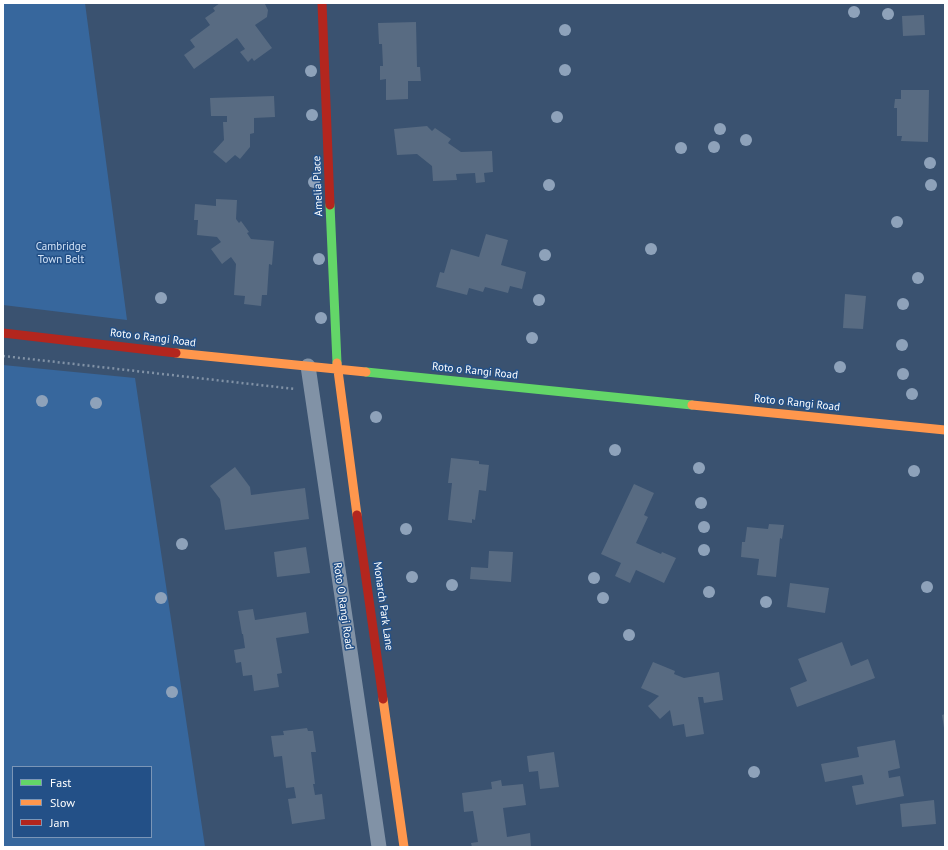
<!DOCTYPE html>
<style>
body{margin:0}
#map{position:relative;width:948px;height:850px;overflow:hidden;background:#3a5270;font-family:"PT Sans",sans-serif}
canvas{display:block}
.frame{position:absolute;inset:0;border:4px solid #fff;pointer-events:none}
.legend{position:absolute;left:12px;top:766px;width:140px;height:72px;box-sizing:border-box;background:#235087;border:1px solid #7b96b7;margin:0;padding:5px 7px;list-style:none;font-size:12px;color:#fff}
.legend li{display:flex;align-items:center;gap:8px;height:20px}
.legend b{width:20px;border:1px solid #7b96b7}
</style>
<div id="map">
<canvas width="948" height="850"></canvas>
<div class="frame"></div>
<ul class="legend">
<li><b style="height:5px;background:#63d668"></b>Fast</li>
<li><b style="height:5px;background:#ff974d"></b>Slow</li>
<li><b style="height:5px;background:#b3261e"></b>Jam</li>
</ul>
</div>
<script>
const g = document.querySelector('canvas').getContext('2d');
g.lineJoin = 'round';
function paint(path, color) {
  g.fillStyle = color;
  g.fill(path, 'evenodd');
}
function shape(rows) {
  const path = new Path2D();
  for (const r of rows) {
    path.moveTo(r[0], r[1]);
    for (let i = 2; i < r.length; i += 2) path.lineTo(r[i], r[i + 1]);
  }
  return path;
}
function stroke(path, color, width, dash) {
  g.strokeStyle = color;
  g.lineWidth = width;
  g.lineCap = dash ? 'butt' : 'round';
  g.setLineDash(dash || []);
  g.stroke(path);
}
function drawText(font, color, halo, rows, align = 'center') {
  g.font = font + ' "PT Sans",sans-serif';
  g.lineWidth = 3;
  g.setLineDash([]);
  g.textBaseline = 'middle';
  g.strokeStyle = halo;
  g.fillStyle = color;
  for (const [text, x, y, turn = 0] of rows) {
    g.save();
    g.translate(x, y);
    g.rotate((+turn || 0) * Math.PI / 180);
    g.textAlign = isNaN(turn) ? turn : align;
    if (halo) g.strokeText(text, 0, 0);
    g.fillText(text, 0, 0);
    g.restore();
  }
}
paint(shape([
 [3,3,85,3,127,320,3,305],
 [3,365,135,378,205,847,3,847],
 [13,767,151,767,151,837,13,837]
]), '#37679d');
paint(shape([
 [220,3,265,4,268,10,267,17,255,25,272,48,254,61,252,58,248,62,240,52,245,49,237,38,194,69,184,55,195,47,190,40,210,25,205,18,215,11,213,8],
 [924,15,925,35,903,36,902,16],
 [416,22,417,67,420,67,421,81,408,81,408,99,386,100,386,79,380,80,380,66,383,66,382,44,379,44,378,23],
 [901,90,929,90,928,142,901,141,902,136,897,136,897,108,894,108,895,99,901,99],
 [274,96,275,117,254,118,254,133,250,134,250,147,240,159,235,155,226,163,213,152,224,140,223,122,227,122,227,116,211,116,210,98],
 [427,126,432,131,435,128,451,139,448,143,461,152,492,151,493,172,484,173,485,182,476,183,475,173,456,174,457,180,433,181,432,166,417,154,397,155,394,129],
 [216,199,237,200,236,219,239,223,241,221,249,232,247,233,251,239,274,241,272,265,269,264,267,295,262,295,261,306,244,304,245,296,234,295,236,264,231,257,222,264,211,249,221,242,217,237,197,235,198,220,194,220,195,204,216,206],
 [486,234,508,240,501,265,526,272,522,289,510,286,508,293,485,287,483,292,469,288,467,295,436,287,440,272,444,273,451,249,479,257],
 [845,294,866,296,863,329,843,328],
 [451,458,479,461,479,464,489,465,486,491,479,490,475,520,472,519,472,523,448,520,452,483,448,483],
 [235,467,250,487,251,495,305,488,309,519,225,530,220,499,210,486],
 [634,484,654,493,644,515,648,517,636,543,661,554,662,552,676,558,664,583,636,570,630,583,615,576,621,563,601,554],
 [769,524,784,525,782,539,780,538,776,577,757,575,759,559,741,557,742,542,745,542,747,527,768,529],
 [306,547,310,573,277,577,274,552],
 [489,551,513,552,511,582,470,579,471,567,488,568],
 [790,583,829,588,825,613,787,607],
 [253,609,255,620,306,612,309,633,276,638,282,673,277,674,279,687,254,691,252,675,243,676,241,662,236,663,234,650,245,648,243,634,242,634,238,611],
 [842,642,851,666,868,659,875,678,797,707,790,688,807,681,798,659],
 [653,662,675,671,674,674,684,678,719,672,723,700,704,703,703,697,698,697,704,734,686,737,684,724,673,726,670,710,660,719,648,706,659,696,641,688],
 [945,714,945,728,944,728,942,715],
 [307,728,308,731,313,731,316,752,311,752,315,784,313,784,315,795,322,794,325,819,292,824,288,799,296,798,294,787,286,788,282,756,274,757,271,736,284,735,283,731],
 [895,740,900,768,888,771,889,778,900,776,904,796,856,805,852,786,864,784,862,775,825,782,821,764,859,757,857,747],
 [554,752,559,787,540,789,538,771,529,772,527,756],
 [501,780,502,786,523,784,526,805,503,808,507,837,530,833,531,847,472,847,471,843,478,842,473,811,464,812,462,793,492,789,491,782],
 [934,800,936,824,902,827,900,804]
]), '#586b82');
stroke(shape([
 [3,356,295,389]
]), '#8192a6', 2.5, [2, 3]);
stroke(shape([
 [308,366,379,847]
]), '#8192a6', 15);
stroke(shape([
 [330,205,337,363],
 [366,372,692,405]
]), '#63d668', 9);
stroke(shape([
 [176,353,366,372],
 [337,363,357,515],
 [692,405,945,430],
 [383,699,404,847]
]), '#ff974d', 9);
stroke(shape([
 [322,3,330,205],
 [3,333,176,353],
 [357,515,383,699]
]), '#b3261e', 9);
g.fillStyle = '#8ea2ba';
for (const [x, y] of [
 [854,12],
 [888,14],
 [565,30],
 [565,70],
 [311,71],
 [312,115],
 [557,117],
 [720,129],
 [746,140],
 [714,147],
 [681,148],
 [930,163],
 [314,182],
 [549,185],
 [931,185],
 [897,222],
 [651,249],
 [545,255],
 [319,259],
 [918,278],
 [161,298],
 [539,300],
 [903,304],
 [321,318],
 [532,338],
 [902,345],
 [840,367],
 [903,374],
 [912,394],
 [42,401],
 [96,403],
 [376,417],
 [615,450],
 [699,468],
 [914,471],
 [701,503],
 [704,527],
 [406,529],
 [182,544],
 [704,550],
 [412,577],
 [594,578],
 [452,585],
 [927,587],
 [709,592],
 [161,598],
 [603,598],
 [766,602],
 [629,635],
 [172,692],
 [754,772]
]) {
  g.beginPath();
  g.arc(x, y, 6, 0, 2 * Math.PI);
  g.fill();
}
drawText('11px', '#fff', '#235087', [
 ["Amelia Place",318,186,-92],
 ["Roto o Rangi Road",153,338,7],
 ["Roto o Rangi Road",475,371,6],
 ["Roto o Rangi Road",797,403,6],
 ["Roto O Rangi Road",343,606,82],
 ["Monarch Park Lane",383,606,82]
]);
drawText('11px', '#d2e3f7', '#235087', [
 ["Cambridge",61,247],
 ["Town Belt",61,260]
]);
</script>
